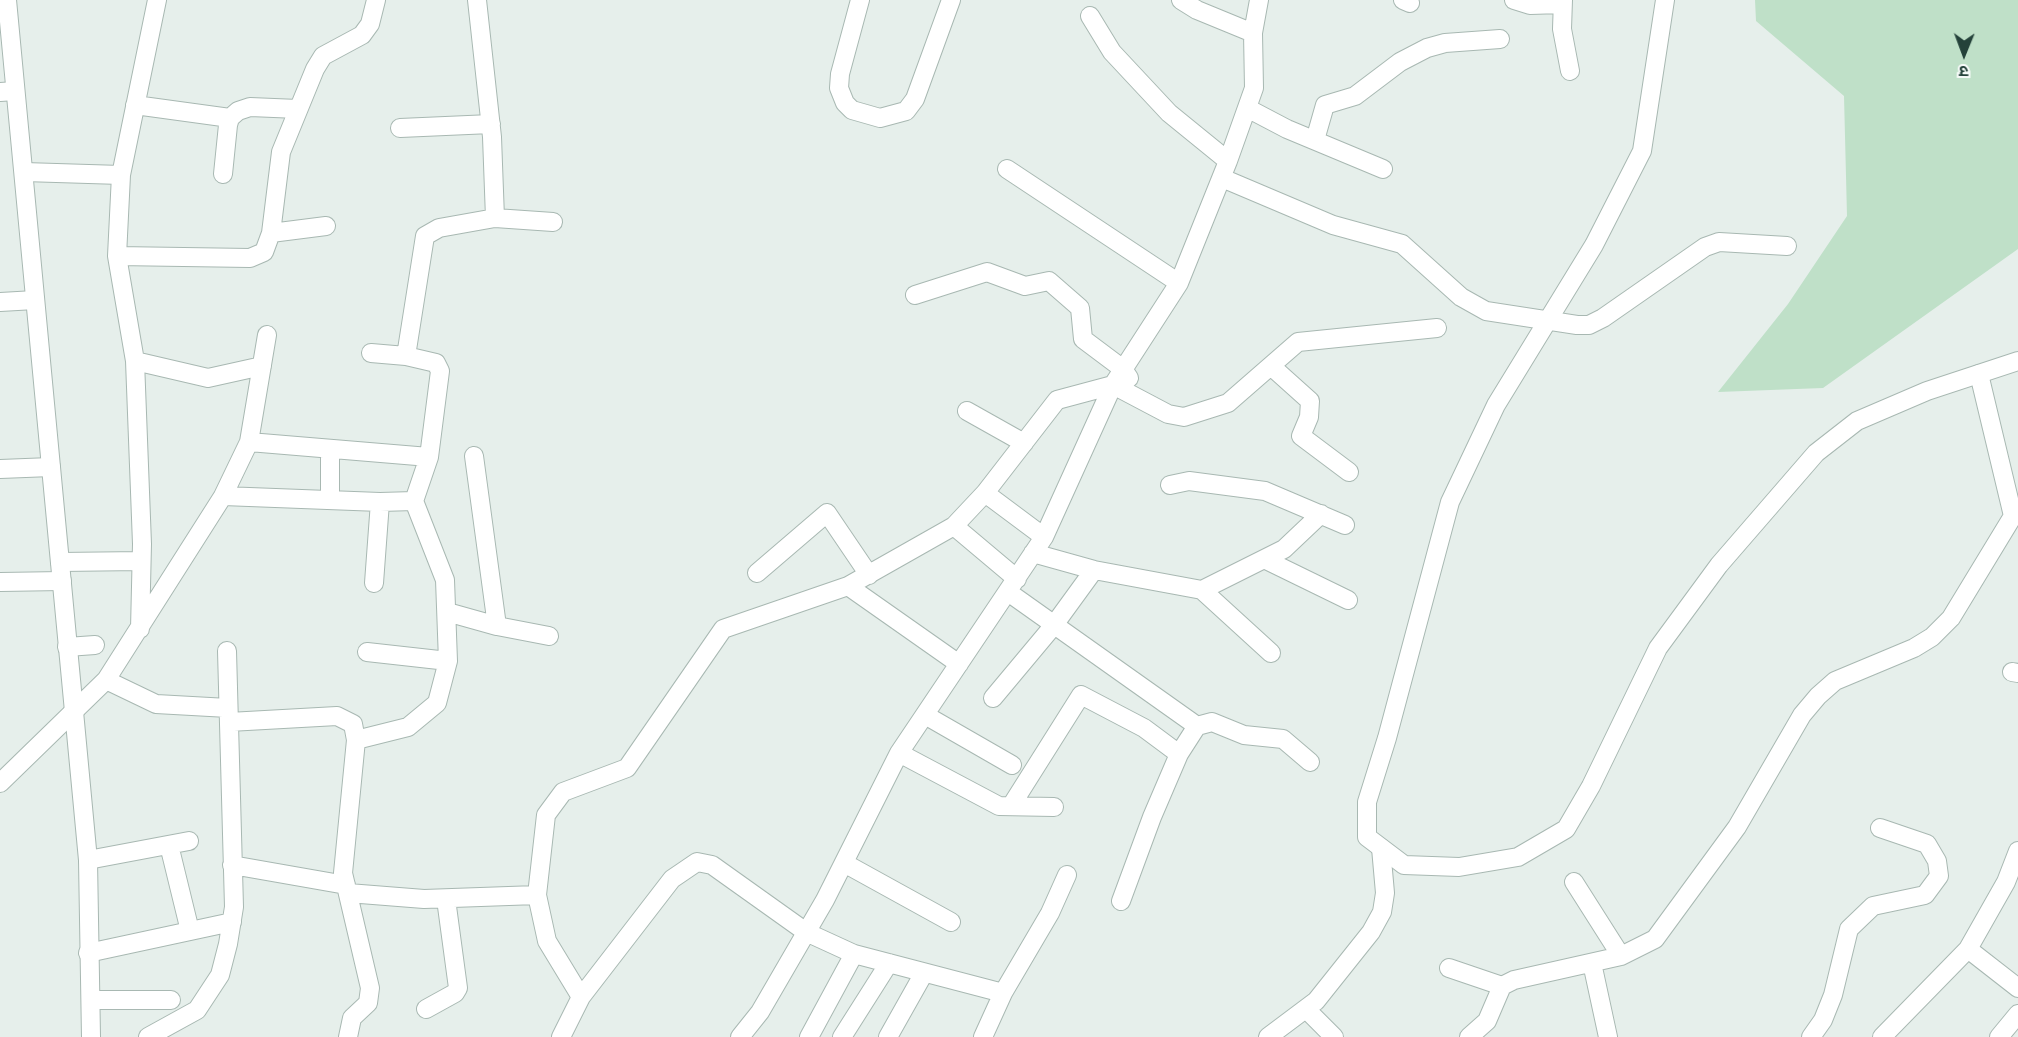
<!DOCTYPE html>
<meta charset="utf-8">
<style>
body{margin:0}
#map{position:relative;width:2018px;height:1037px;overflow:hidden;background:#e6efeb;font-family:Inter,"Noto Sans Devanagari",sans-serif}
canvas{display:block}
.north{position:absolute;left:1934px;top:24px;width:60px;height:60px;-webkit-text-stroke:4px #f7fbf9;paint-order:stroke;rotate:181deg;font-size:16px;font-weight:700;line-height:24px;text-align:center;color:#24423a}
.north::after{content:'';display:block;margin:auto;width:21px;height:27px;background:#24423a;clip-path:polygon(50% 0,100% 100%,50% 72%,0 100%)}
</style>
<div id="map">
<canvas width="2018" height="1037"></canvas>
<div class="north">उ</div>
</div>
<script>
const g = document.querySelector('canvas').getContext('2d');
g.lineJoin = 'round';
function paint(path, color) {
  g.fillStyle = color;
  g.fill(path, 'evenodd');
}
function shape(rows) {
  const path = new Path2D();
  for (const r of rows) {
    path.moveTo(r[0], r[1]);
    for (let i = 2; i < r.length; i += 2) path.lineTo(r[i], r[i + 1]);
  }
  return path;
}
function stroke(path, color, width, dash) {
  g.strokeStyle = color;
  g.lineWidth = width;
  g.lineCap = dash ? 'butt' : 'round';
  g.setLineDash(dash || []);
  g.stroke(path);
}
paint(shape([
 [1755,0,2018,0,2018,249,1823,388,1718,392,1788,304,1847,216,1844,96,1756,21]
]), '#bfe0c8');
const minor = shape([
 [1181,0,1197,10,1253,33],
 [1403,0,1410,3],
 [1514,0,1530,5,1562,4],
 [1563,0,1562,29,1570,71],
 [1090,16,1112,52,1169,113,1228,161],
 [0,92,15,91],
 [135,105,230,118],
 [1247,108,1287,129,1383,169],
 [400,128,491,124],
 [1315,140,1325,105,1355,96,1400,62,1427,48,1445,43,1500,39],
 [1007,169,1179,283],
 [24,172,121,175],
 [223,174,228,125,230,118,238,111,250,107,298,109],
 [1222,178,1333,225,1402,244,1461,297,1486,311,1577,325,1589,325,1603,318,1705,247,1719,242,1787,246],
 [495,218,553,222],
 [271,233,326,226],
 [117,256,250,258,264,252,271,233,281,152,315,69,323,56,362,35,370,24,376,0],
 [915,295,987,272,1025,286,1049,281,1080,308,1083,339,1123,369,1129,378],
 [0,302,35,300],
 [406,356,425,236,439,228,495,218,492,137,477,0],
 [135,361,208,378,262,366],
 [1271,366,1310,401,1309,417,1301,436,1349,472],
 [967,411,1024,443],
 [249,442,429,457,440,371,436,363,406,356,371,353],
 [330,450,330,500],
 [0,469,51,467],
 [1170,485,1189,481,1265,491,1345,525],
 [985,493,1044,537],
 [223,496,380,502,414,501],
 [954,526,1017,579],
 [1033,553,1094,570,1202,590,1284,549,1321,514],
 [1264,559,1348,600],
 [60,562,141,561],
 [757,573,827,513,869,575],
 [0,582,62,581],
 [374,583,380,502],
 [848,586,959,664],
 [1202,590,1271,653],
 [1008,592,1197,726,1179,754,1152,817,1121,901],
 [447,612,497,626,474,456],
 [497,626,549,636],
 [140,629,142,544,135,361,117,256,121,175,157,0],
 [67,647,95,645],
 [367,652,448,661],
 [2012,672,2018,673],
 [106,680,156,704,228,708],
 [993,698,1054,625,1094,570],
 [925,715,1012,765],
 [229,722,337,716,353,724,356,740],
 [1197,726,1212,722,1244,735,1283,739,1310,762],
 [899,753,999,806,1054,807],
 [0,783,106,680,223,496,249,442,267,335],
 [1011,806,1081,695,1144,728,1179,754],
 [169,845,190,931],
 [2018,851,2006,882,1968,949,2018,988],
 [88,860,189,841],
 [844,863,951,922],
 [232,865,346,885],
 [1574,882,1621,956],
 [348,893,424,899,537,895],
 [88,953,232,922],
 [1592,963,1608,1037],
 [1449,968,1502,986,1514,980,1621,956,1655,939,1737,827,1802,715,1818,696,1835,681,1914,648,1932,637,1951,618,2013,516,1979,374],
 [581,997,672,879,697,862,712,865,806,932,854,954,1003,993,1050,913,1067,875],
 [92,1000,171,1000],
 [426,1009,455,993,458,988,446,899],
 [1306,1009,1334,1037],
 [148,1037,197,1010,220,975,228,944,234,907,227,651],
 [348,1037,352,1018,368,1003,370,988,343,873,356,740,408,727,437,703,448,661,445,580,414,501,429,457],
 [561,1037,581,997,547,941,537,895,546,815,563,792,627,768,723,629,848,586,954,526,985,493,1057,400,1113,385,1168,414,1184,417,1228,403,1298,342,1437,328],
 [740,1037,760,1012,825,900,899,753,1044,537,1113,385,1179,283,1228,161,1254,88,1253,33,1259,0],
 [809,1037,854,954],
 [842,1037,889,963],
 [888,1037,924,973],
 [983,1037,1003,993],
 [1268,1037,1316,1001,1371,932,1382,912,1385,893,1381,848],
 [1469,1037,1487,1021,1502,986],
 [1811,1037,1823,1020,1833,995,1849,929,1873,906,1925,895,1939,876,1937,861,1927,844,1880,828],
 [1882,1037,1968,949],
 [1999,1037,2018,1014]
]);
const tertiary = shape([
 [7,0,88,860,91,1037],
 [860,0,840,74,839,88,845,103,852,110,880,118,906,111,915,99,951,0],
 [1665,0,1642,151,1594,245,1496,405,1450,502,1387,738,1367,802,1367,837,1404,865,1459,867,1518,857,1566,829,1591,786,1658,648,1719,565,1816,453,1857,421,1927,391,2018,361]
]);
stroke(minor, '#a8b8b2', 20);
stroke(tertiary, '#a8b8b2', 20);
stroke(minor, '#fff', 18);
stroke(tertiary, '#fff', 18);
</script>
